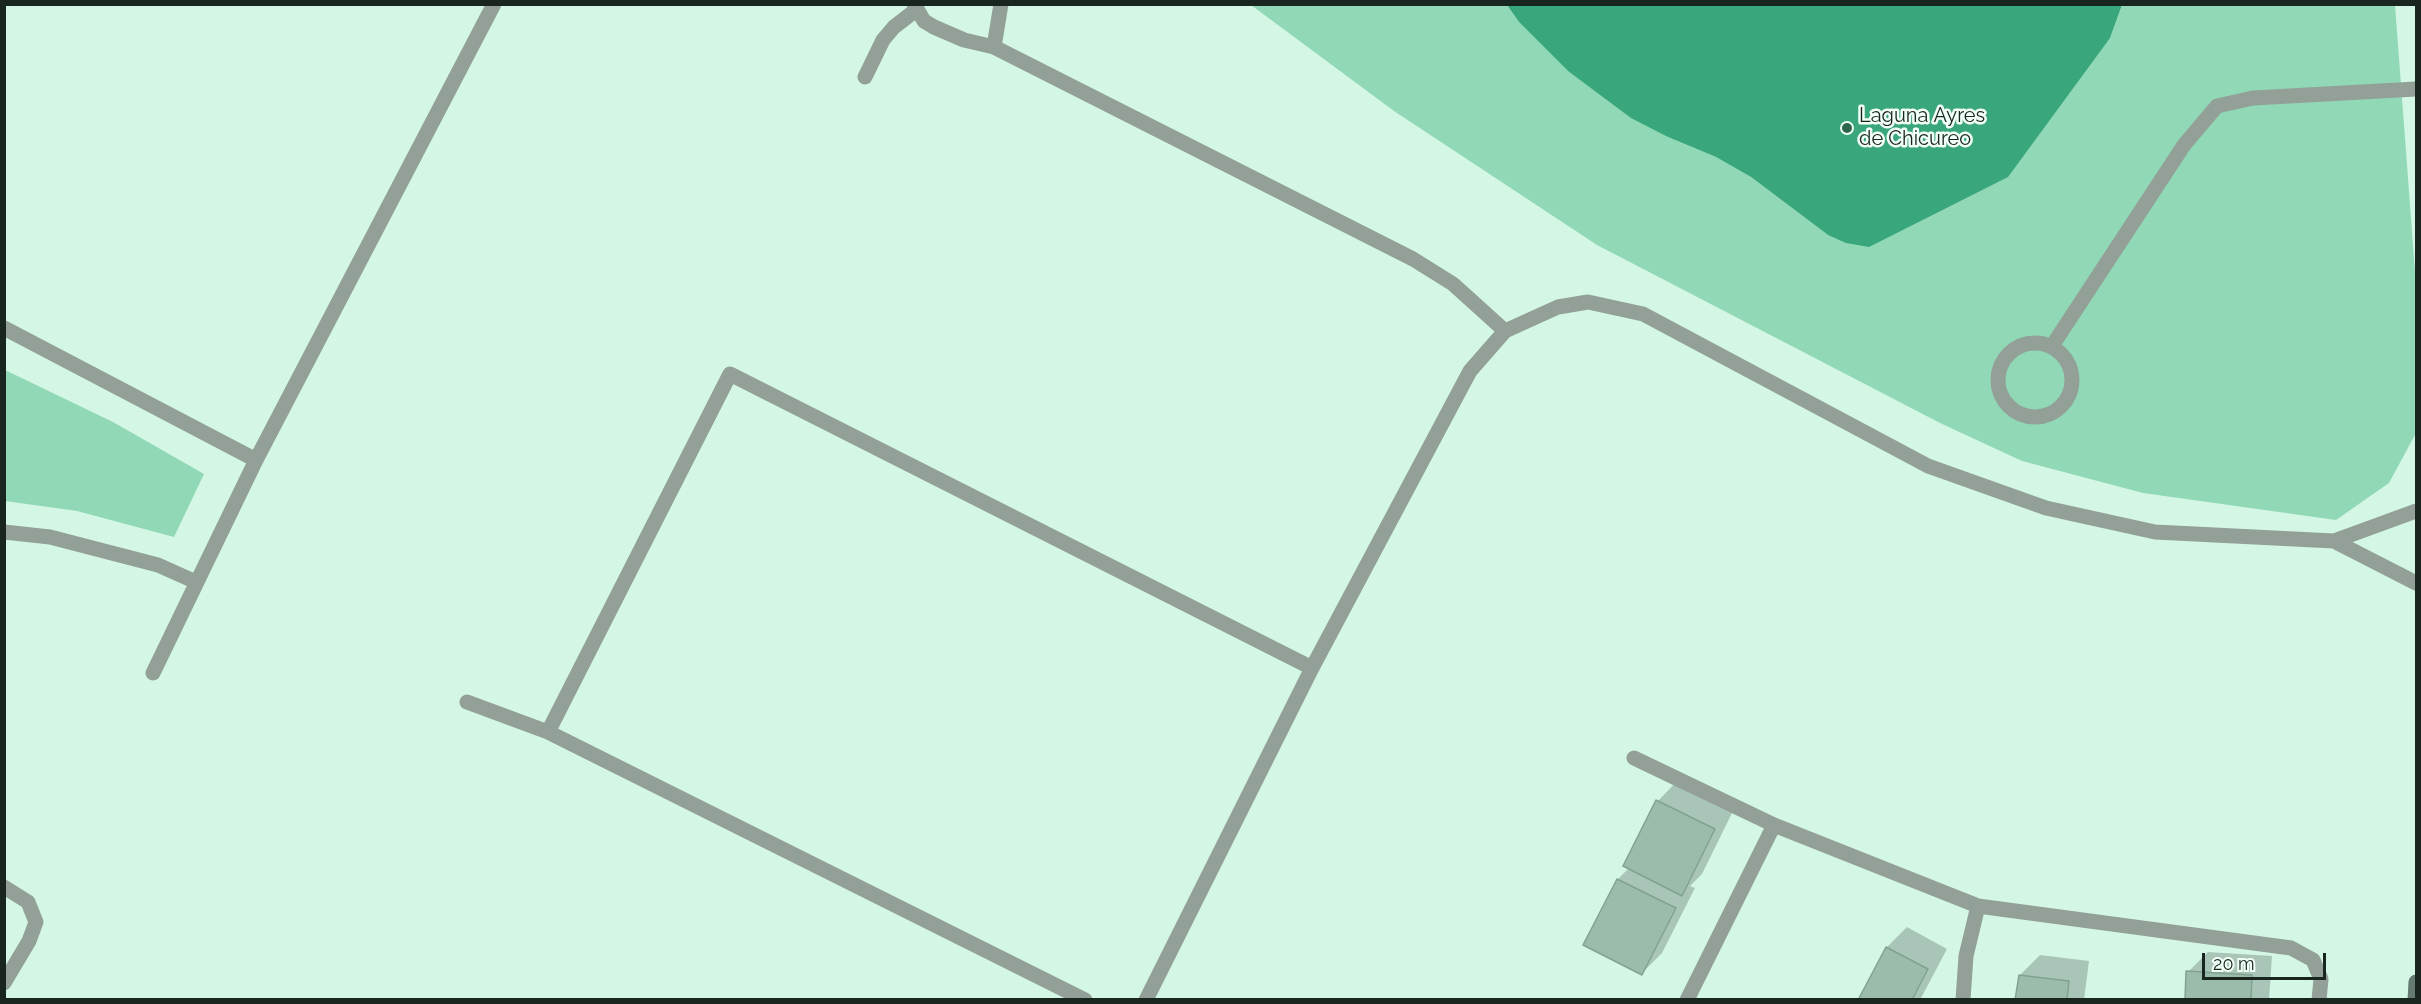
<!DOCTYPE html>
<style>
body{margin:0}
#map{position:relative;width:2421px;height:1004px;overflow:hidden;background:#d4f7e5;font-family:Raleway,sans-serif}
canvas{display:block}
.frame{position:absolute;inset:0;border:6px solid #192620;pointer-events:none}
.scale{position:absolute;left:2202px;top:953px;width:124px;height:27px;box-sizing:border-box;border:3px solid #192620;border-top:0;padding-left:8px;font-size:18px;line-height:21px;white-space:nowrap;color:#192620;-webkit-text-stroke:4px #f1fff7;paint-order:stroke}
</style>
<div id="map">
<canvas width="2421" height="1004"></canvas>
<div class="frame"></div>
<div class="scale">20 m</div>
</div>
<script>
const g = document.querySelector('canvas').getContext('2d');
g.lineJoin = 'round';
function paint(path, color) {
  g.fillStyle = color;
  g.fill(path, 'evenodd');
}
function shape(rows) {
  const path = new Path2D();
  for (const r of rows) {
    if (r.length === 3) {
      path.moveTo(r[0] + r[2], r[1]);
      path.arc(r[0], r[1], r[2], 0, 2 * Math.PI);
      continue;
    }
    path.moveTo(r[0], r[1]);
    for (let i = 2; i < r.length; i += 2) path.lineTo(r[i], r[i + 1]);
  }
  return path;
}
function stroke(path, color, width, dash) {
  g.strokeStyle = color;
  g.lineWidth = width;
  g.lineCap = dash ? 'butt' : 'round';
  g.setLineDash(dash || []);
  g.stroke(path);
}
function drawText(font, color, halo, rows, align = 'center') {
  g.font = font + ' Raleway,sans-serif';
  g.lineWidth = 5;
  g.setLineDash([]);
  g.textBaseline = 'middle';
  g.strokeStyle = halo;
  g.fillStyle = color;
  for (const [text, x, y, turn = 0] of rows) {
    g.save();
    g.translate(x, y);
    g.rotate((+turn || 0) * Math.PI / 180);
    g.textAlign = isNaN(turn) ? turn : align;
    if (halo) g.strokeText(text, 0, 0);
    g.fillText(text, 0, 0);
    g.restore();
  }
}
paint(shape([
 [1251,5,1507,5,1519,22,1568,71,1668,137,1716,157,1751,177,1828,235,2110,38,2122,5,2395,5,2416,285,2416,433,2389,483,2336,520,2143,493,2022,461,1940,423,1597,245,1394,111],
 [5,370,113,422,204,474,174,537,77,511,5,501]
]), '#91d8b6');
paint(shape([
 [1507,5,2122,5,2110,38,2008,177,1869,247,1846,243,1828,235,1751,177,1716,157,1668,137,1631,118,1568,71,1519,22]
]), '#39a67b');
paint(shape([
 [1678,780,1734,809,1702,874,1690,886,1695,888,1662,953,1642,973,1618,879,1629,868,1625,865,1658,801],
 [1907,927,1947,949,1920,1000,1860,1000,1887,947],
 [2208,952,2272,956,2269,1000,2186,1000,2188,972],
 [2040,955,2089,961,2084,1000,2016,1000,2020,975]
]), '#0003');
const building = shape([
 [1656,800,1715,829,1682,896,1623,866,1656,800],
 [1617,879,1676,908,1642,975,1583,945,1617,879],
 [1886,947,1928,969,1912,1000,1858,1000,1886,947],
 [2186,971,2252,975,2251,1000,2185,1000,2186,971],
 [2019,975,2069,981,2067,1000,2015,1000,2019,975]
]);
paint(building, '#9bbcab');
stroke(building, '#81a291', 1.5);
stroke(shape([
 [2035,380,37],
 [2052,346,2184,145,2217,106,2253,98,2416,89]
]), '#92a098', 15);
stroke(shape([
 [914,4,924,21,934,27,964,40,994,47,1413,259,1453,284,1505,331],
 [994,47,1001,4],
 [865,77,883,40,894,27,916,10],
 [4,328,256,460],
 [4,532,50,537,158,565,196,582],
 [2334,541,2416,583],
 [153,673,256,460,494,4],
 [467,702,548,732,1085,1000],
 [548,732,730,374,1312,668],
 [1634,758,1774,825,1978,906,2291,948,2313,960,2321,979,2319,1000],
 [4,887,28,902,36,922,29,941,4,983],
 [1146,1000,1312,668,1470,371,1505,331,1558,307,1588,302,1643,314,1928,466,2046,508,2155,532,2334,541,2416,511],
 [1687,1000,1774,825],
 [1963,1000,1966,956,1978,906]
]), '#92a098', 15);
stroke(shape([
 [2415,1000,2416,982]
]), '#667b70', 15);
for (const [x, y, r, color] of [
 [1847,128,6,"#2c644c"]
]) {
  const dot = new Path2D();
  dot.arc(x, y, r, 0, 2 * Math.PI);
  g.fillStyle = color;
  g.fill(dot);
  stroke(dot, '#f1fff7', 2);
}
drawText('20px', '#192620', '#f1fff7', [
 ["Laguna Ayres",1859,116],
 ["de Chicureo",1859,139]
], 'left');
</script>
